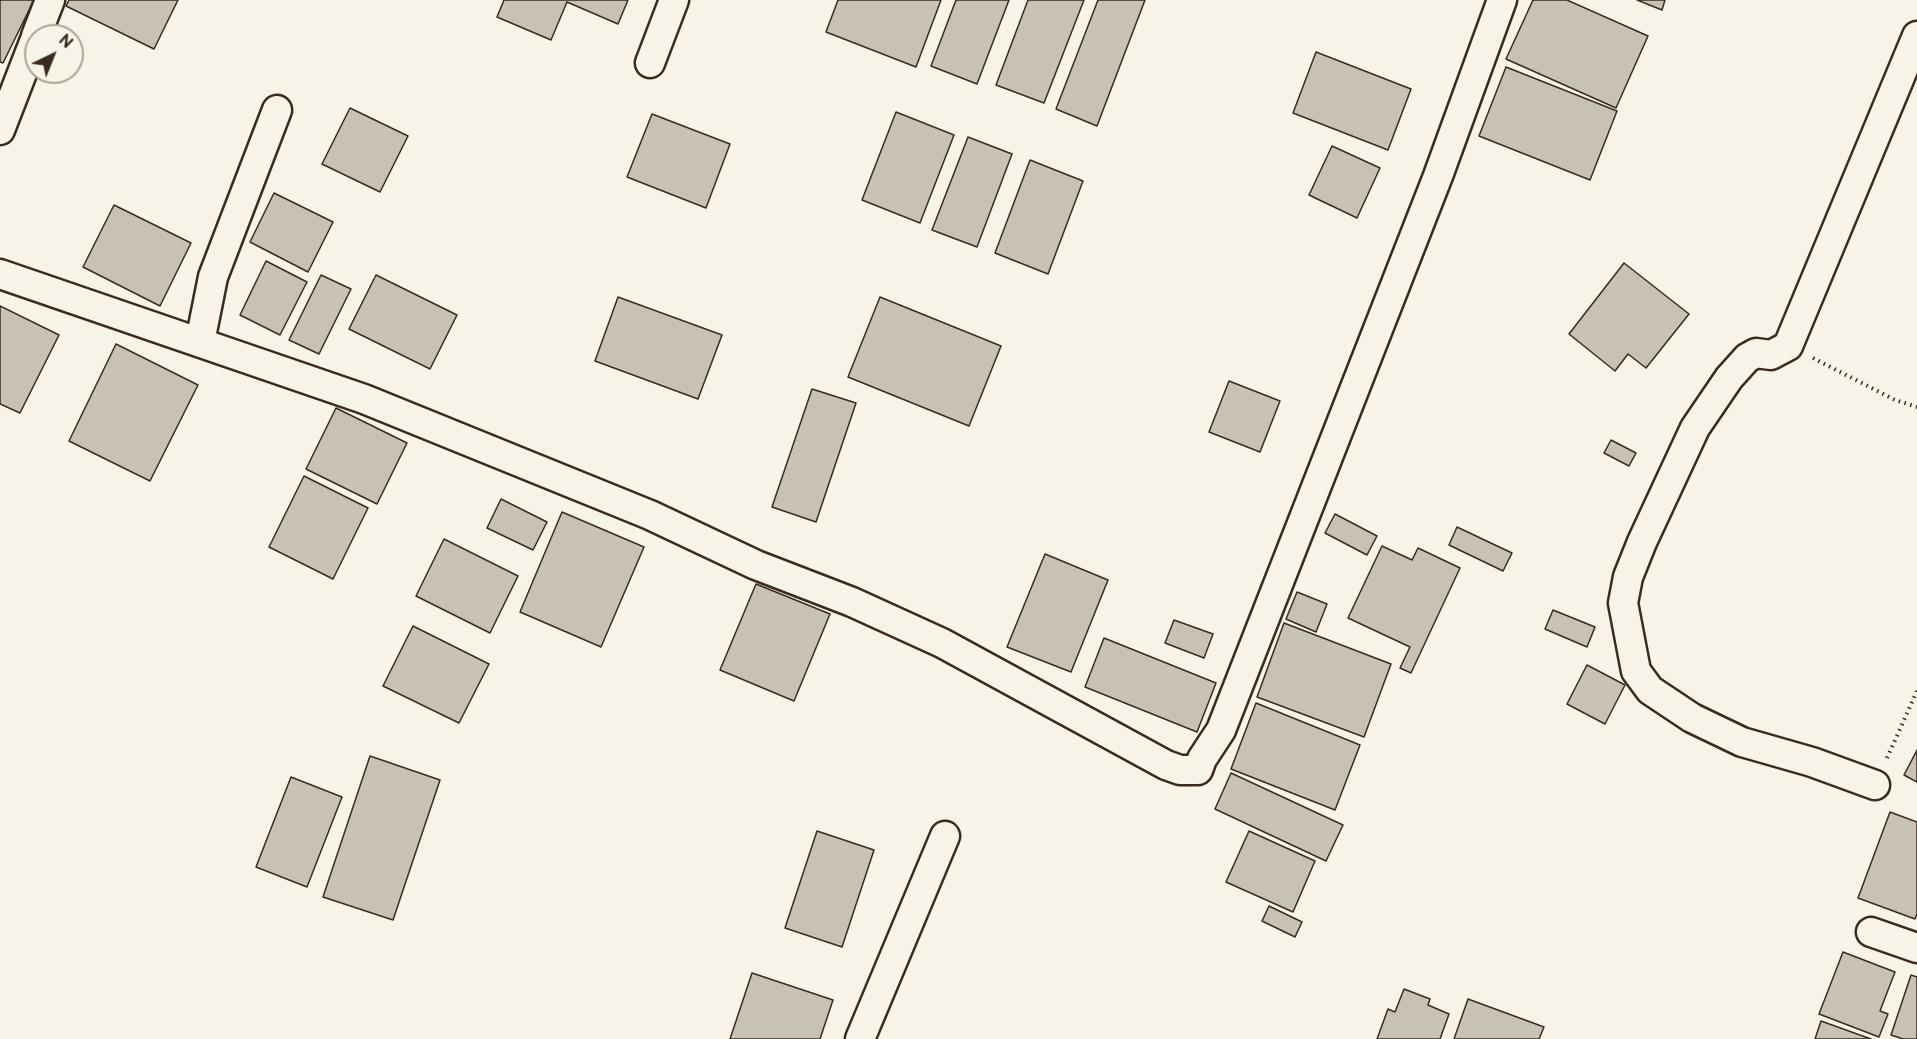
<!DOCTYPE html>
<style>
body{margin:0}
#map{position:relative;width:1917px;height:1039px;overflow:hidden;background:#f7f3e8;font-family:"Balsamiq Sans",sans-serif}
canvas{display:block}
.north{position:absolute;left:24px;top:24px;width:60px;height:60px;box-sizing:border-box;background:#f7f3e8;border:2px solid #aca397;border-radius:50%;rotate:43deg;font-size:16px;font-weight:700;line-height:24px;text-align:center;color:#3b2a1e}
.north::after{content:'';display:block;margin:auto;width:21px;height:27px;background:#3b2a1e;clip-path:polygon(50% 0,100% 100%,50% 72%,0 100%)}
</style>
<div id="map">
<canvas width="1917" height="1039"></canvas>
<div class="north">N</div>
</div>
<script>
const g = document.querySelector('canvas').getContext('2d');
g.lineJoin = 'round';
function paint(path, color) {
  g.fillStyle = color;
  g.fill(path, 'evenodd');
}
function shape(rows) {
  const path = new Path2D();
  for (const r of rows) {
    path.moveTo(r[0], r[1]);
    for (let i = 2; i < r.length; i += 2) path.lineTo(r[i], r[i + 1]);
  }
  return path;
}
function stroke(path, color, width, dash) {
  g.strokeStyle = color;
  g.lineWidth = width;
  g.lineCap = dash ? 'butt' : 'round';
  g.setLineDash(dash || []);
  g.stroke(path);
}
const building = shape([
 [0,0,34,0,3,63,0,62,0,0],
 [69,0,178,0,154,49,66,6,69,0],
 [504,0,628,0,618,24,567,2,551,40,497,17,504,0],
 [838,0,941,0,916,67,826,32,838,0],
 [956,0,1009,0,977,84,931,66,956,0],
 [1028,0,1084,0,1044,103,996,85,1028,0],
 [1098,0,1145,0,1097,126,1056,109,1098,0],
 [1533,0,1567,0,1648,36,1616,108,1506,59,1533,0],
 [1637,0,1665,0,1662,10,1637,0],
 [1316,52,1411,89,1388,150,1293,113,1316,52],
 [1506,67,1617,111,1590,180,1479,136,1506,67],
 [350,108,408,136,380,192,322,164,350,108],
 [896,112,954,135,920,223,862,200,896,112],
 [652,114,730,144,706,208,627,177,652,114],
 [968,137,1012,154,977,247,932,230,968,137],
 [1332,146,1380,168,1357,218,1309,195,1332,146],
 [1030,160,1083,181,1048,274,995,253,1030,160],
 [274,193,333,222,308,272,250,242,274,193],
 [114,205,191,243,160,306,83,267,114,205],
 [266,261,307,282,280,335,240,315,266,261],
 [1624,263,1689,314,1646,368,1628,354,1615,371,1569,334,1624,263],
 [321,275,351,289,319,354,289,340,321,275],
 [376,275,457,315,430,369,349,329,376,275],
 [618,297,722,335,698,399,595,361,618,297],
 [880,297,1001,346,969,426,848,377,880,297],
 [0,306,59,335,20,413,0,404,0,306],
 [116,344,198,385,150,481,69,441,116,344],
 [1229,381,1280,401,1260,452,1209,432,1229,381],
 [812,389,856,403,816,522,772,507,812,389],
 [336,408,407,443,377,504,306,469,336,408],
 [1611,440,1636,453,1629,466,1604,453,1611,440],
 [304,476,368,508,333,579,269,547,304,476],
 [501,499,547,522,533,550,487,528,501,499],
 [562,512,644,547,601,647,520,612,562,512],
 [1335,514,1377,536,1367,555,1325,533,1335,514],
 [1457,527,1512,553,1503,571,1449,545,1457,527],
 [444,539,518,576,490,633,416,596,444,539],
 [1382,546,1412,560,1418,548,1460,568,1411,673,1400,668,1410,647,1348,618,1382,546],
 [1045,554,1108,580,1071,672,1007,647,1045,554],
 [756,584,830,614,794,701,720,670,756,584],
 [1297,592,1327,604,1316,632,1286,619,1297,592],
 [1553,610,1595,627,1587,647,1545,629,1553,610],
 [1174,620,1213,634,1204,658,1165,643,1174,620],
 [1284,623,1391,664,1364,737,1257,697,1284,623],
 [413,626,489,664,459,723,383,686,413,626],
 [1104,638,1216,683,1197,732,1085,687,1104,638],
 [1587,665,1625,685,1605,724,1567,704,1587,665],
 [1256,703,1360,745,1335,810,1231,769,1256,703],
 [1917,750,1917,782,1904,775,1917,750],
 [370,756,440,780,393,920,323,897,370,756],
 [1231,773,1343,825,1326,861,1215,809,1231,773],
 [291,777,342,797,307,887,256,867,291,777],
 [1890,812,1917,822,1917,914,1915,919,1858,898,1890,812],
 [817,831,874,850,842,947,785,928,817,831],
 [1249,831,1315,861,1293,912,1226,882,1249,831],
 [1269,906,1302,922,1295,937,1262,921,1269,906],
 [1843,952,1895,972,1880,1011,1888,1014,1879,1037,1819,1014,1843,952],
 [752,973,833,1000,820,1039,730,1039,752,973],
 [1911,975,1917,977,1917,1039,1903,1039,1891,1035,1911,975],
 [1404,989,1430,999,1428,1005,1449,1014,1440,1039,1377,1039,1388,1009,1395,1012,1404,989],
 [1468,999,1544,1027,1539,1039,1454,1039,1468,999],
 [1821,1021,1871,1039,1815,1039,1821,1021]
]);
paint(building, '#c8c1b6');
stroke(building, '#3b2a1e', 1.5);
const minor = shape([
 [36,36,50,0],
 [650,63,674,0],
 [0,130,36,37],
 [0,274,364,399,650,515,756,565,852,602,942,643,1166,765,1180,770,1198,770,1202,759,1221,730,1438,176,1502,0],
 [200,342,213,277,277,110],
 [1875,785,1812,762,1742,742,1692,718,1650,690,1636,671,1623,603,1628,577,1642,542,1695,428,1729,378,1747,358,1756,353,1771,355,1788,346,1917,36],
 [1871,932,1917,948],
 [860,1039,945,836]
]);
stroke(minor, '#3b2a1e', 33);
stroke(shape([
 [1813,358,1895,400,1917,407],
 [1887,758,1917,691]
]), '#3b2a1e', 4, [1.5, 4.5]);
stroke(minor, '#f7f3e8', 28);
</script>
